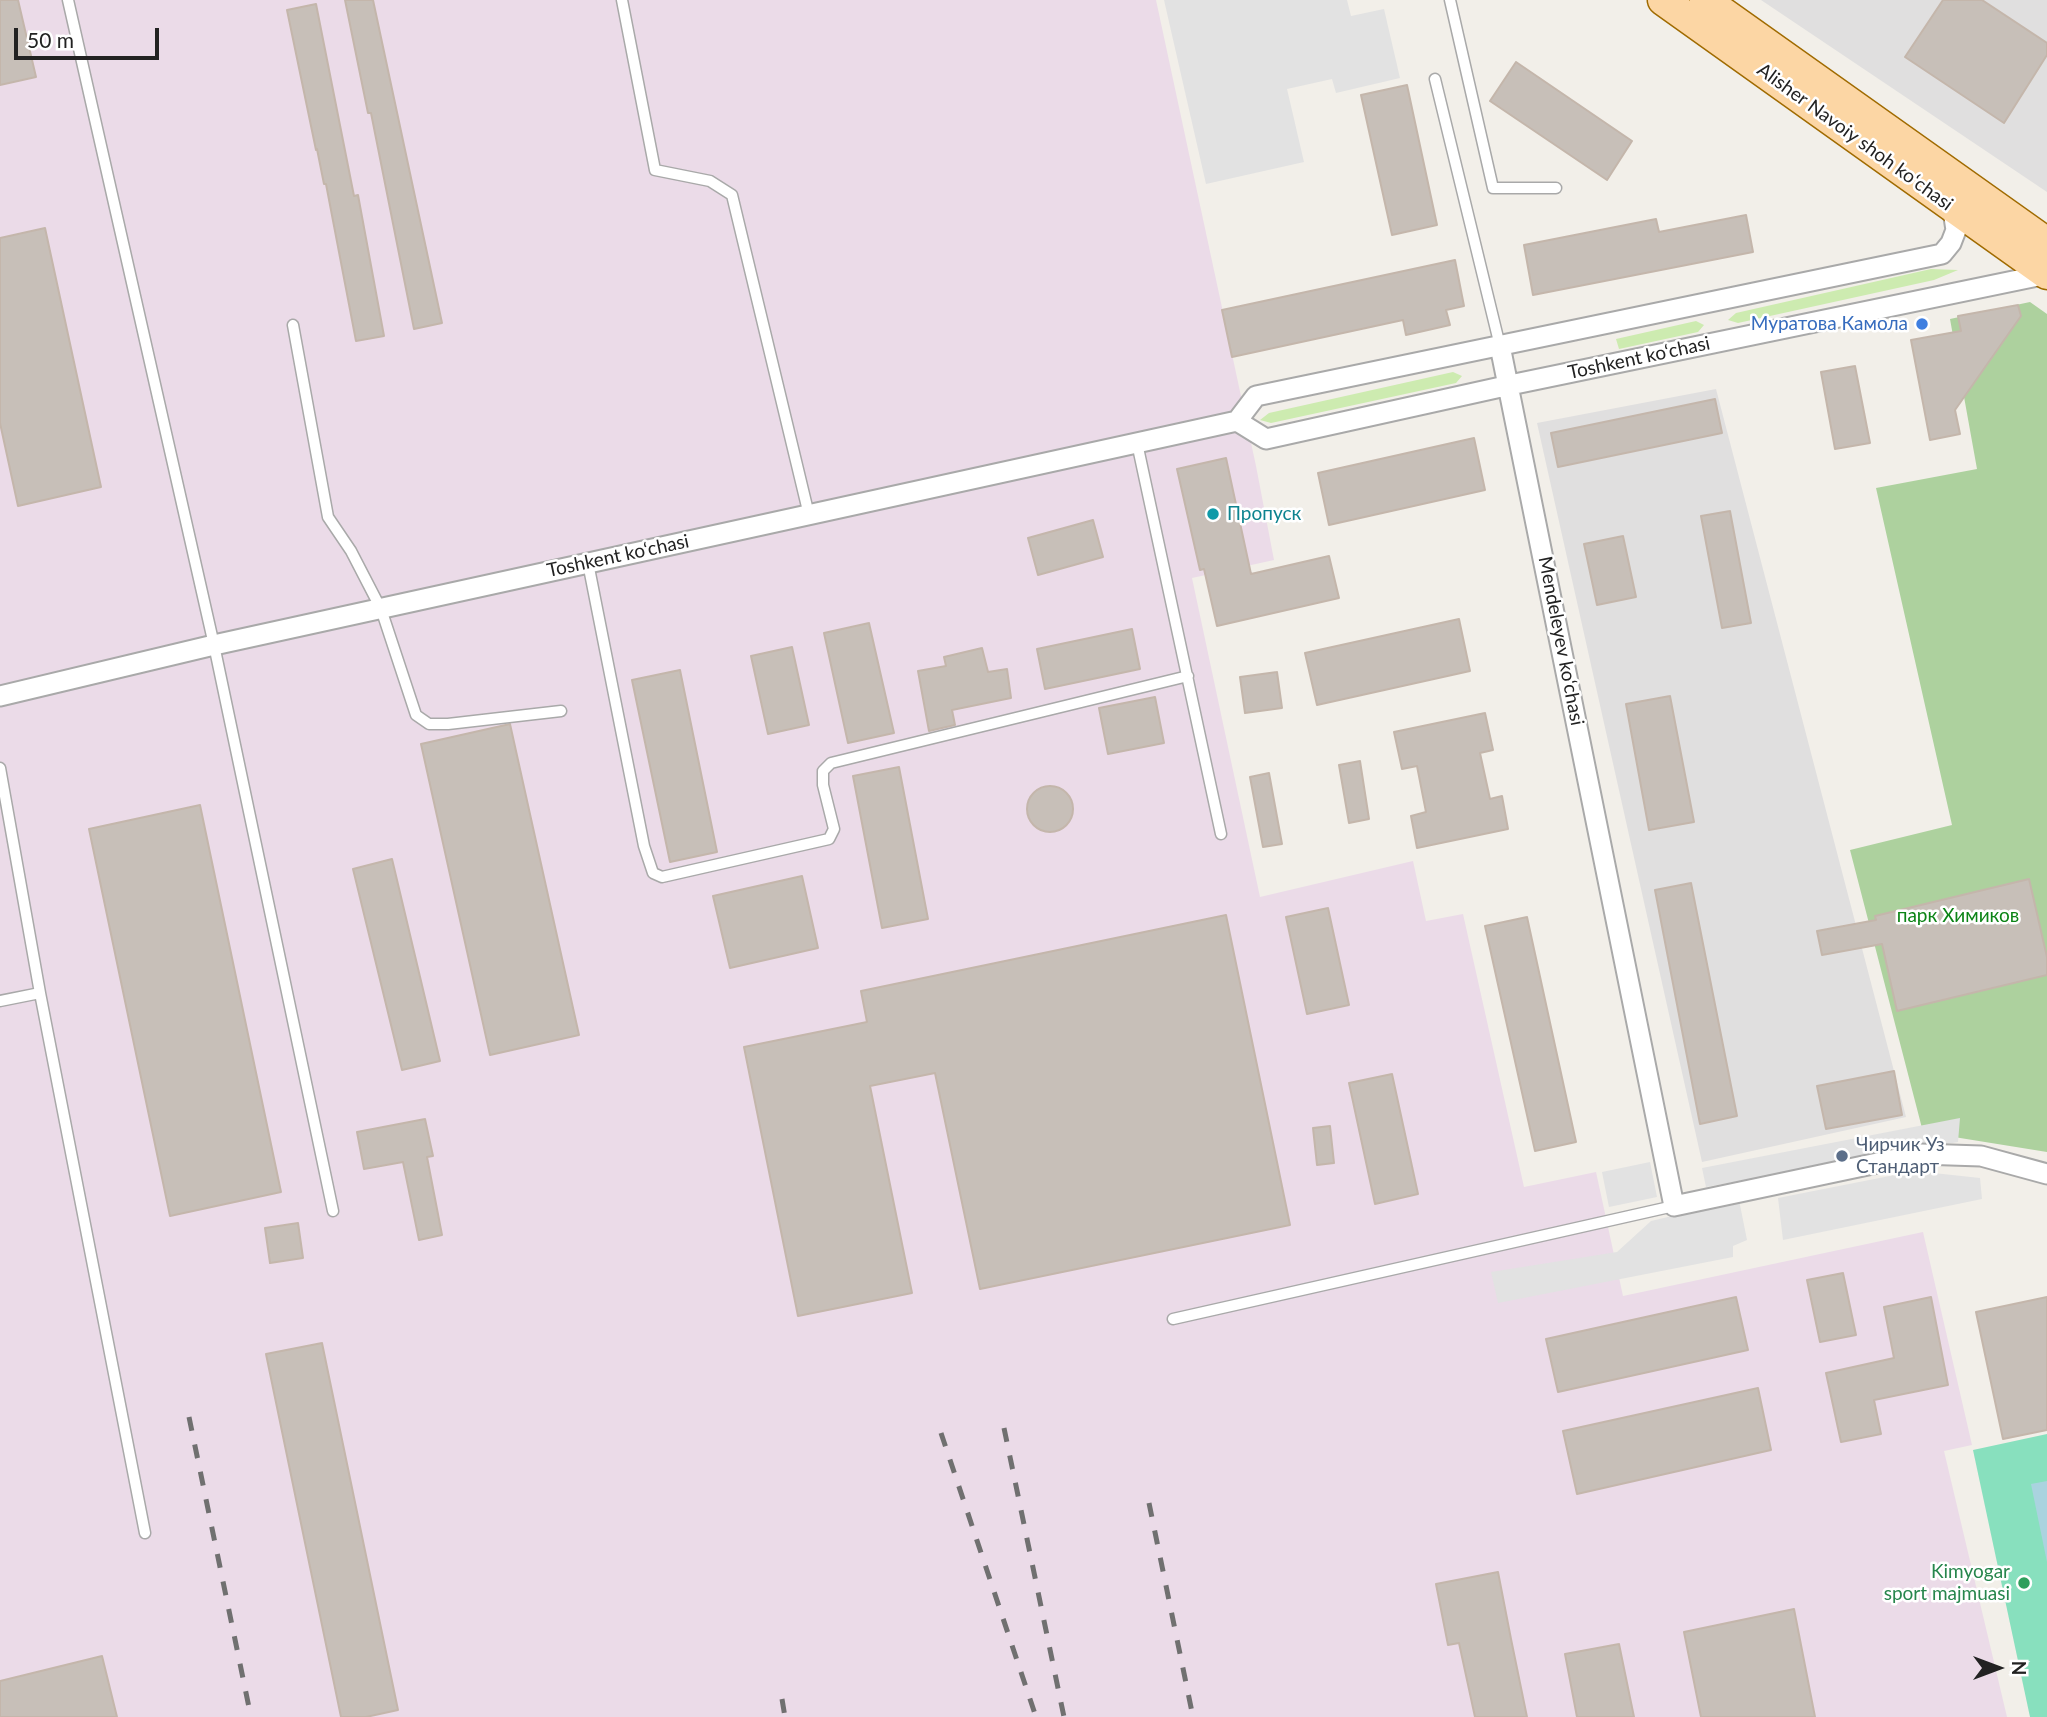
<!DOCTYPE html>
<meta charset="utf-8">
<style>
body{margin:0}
#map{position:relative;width:2047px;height:1717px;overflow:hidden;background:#f2efe9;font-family:Lato,sans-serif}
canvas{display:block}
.north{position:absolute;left:1963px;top:1633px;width:70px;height:70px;-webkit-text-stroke:5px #fff;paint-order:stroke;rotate:90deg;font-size:19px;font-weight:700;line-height:28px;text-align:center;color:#222}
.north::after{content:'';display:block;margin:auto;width:24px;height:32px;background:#222;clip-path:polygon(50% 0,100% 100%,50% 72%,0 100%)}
.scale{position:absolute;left:14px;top:28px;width:145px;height:32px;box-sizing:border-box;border:4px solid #222;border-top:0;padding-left:9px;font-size:21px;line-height:24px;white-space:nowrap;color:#222;-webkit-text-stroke:5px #fff;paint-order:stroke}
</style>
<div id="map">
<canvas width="2047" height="1717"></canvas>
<div class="north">N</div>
<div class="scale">50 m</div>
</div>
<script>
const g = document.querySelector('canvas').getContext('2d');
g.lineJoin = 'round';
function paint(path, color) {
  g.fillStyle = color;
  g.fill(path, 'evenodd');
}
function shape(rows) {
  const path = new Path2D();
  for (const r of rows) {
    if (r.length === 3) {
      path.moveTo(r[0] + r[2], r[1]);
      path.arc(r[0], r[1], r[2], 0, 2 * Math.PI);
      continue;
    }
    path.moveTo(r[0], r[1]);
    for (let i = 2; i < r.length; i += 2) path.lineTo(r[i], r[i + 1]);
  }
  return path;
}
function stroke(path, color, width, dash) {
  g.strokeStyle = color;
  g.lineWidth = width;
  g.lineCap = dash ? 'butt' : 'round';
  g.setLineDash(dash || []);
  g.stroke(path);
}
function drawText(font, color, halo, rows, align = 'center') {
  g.font = font + ' Lato,sans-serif';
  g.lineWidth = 5;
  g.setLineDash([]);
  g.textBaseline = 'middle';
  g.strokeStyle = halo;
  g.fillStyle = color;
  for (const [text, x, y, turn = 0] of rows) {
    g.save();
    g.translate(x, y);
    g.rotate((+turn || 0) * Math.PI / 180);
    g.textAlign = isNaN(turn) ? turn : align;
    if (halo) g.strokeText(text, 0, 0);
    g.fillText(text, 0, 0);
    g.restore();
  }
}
paint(shape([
 [1761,0,2047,0,2047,192],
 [1716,389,1906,1117,1702,1162,1537,423]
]), '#e0dfdf');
paint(shape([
 [0,0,1156,0,1256,466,1274,560,1192,578,1260,897,1413,861,1426,921,1463,914,1524,1187,1596,1172,1623,1296,1923,1232,1972,1445,1944,1451,2007,1717,0,1717]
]), '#ebdbe8');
paint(shape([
 [1931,269,1958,270,1934,280,1738,323,1728,320,1736,313],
 [1696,321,1704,325,1698,332,1619,349,1616,339],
 [1453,372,1462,376,1456,383,1271,423,1260,420,1269,413]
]), '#cdebb0');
paint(shape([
 [2030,302,2047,314,2047,1152,1923,1132,1850,850,1952,825,1876,488,1977,469,1950,319]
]), '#add19e');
paint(shape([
 [2047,1434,2047,1717,2030,1717,1973,1450]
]), '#88e0be');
paint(shape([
 [1164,0,1347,0,1351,16,1384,9,1400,78,1336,93,1332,79,1287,89,1304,162,1206,184],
 [1960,1118,1958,1142,1706,1187,1702,1168],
 [1650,1162,1657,1197,1609,1207,1602,1172],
 [1915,1171,1980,1178,1982,1199,1783,1240,1778,1198],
 [1739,1200,1747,1240,1733,1246,1733,1257,1498,1303,1491,1272,1617,1252,1651,1221]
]), '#e2e2e2');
paint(shape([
 [2047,1481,2047,1562,2031,1484]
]), '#aad3df');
const building = shape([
 [0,0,18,0,36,77,0,85,0,0],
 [345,0,373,0,442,323,414,329,371,113,368,113,345,0],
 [1943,0,1982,0,2047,43,2047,55,2004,123,1905,57,1943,0],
 [316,4,354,196,358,195,384,336,356,341,326,184,324,184,317,149,316,150,287,10,316,4],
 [1516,62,1632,141,1607,180,1490,101,1516,62],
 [1407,85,1437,225,1392,235,1361,95,1407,85],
 [1746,215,1753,252,1533,295,1524,245,1656,219,1659,232,1746,215],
 [45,228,101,487,18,506,0,423,0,238,45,228],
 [1455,260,1464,306,1446,310,1450,325,1406,335,1403,320,1232,357,1222,310,1455,260],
 [2018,305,2021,316,1955,410,1960,434,1930,440,1911,340,1961,331,1958,316,2018,305],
 [1855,366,1870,443,1835,449,1821,372,1855,366],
 [1715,399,1722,433,1558,467,1551,433,1715,399],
 [1474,438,1485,490,1329,525,1318,473,1474,438],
 [1226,458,1251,574,1329,556,1339,598,1217,626,1204,569,1200,570,1177,469,1226,458],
 [1730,511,1751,623,1722,628,1701,516,1730,511],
 [1093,520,1103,557,1038,575,1028,538,1093,520],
 [1623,536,1636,597,1597,605,1584,544,1623,536],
 [1459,619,1470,671,1317,705,1305,653,1459,619],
 [869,623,894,733,848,743,824,633,869,623],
 [1132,629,1140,669,1045,689,1037,649,1132,629],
 [792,647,809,725,768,734,751,656,792,647],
 [982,648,988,672,1007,669,1011,698,952,710,955,725,929,731,918,671,946,666,944,657,982,648],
 [680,670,717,852,670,862,632,680,680,670],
 [1277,672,1282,708,1245,713,1240,677,1277,672],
 [1670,696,1694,822,1649,830,1626,704,1670,696],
 [1155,697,1164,743,1108,754,1099,708,1155,697],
 [1485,713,1493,750,1480,753,1490,799,1502,796,1508,829,1417,848,1411,816,1426,812,1417,766,1402,769,1394,732,1485,713],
 [510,724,579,1035,490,1055,421,744,510,724],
 [1360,761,1369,819,1349,823,1339,765,1360,761],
 [899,767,928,919,882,928,853,776,899,767],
 [1269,773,1282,844,1263,847,1250,777,1269,773],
 [1050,809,23],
 [200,805,281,1192,170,1216,89,829,200,805],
 [392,859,440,1061,402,1070,353,869,392,859],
 [802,876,818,948,730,968,713,896,802,876],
 [2029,879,2047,957,2047,975,1897,1011,1882,944,1822,955,1817,931,1876,920,1875,916,2029,879],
 [1691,883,1737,1116,1700,1124,1655,890,1691,883],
 [1328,908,1349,1005,1307,1014,1286,917,1328,908],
 [1226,915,1290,1225,980,1289,935,1073,870,1086,912,1293,798,1316,744,1047,867,1022,861,991,1226,915],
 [1527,917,1576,1142,1535,1151,1485,926,1527,917],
 [1894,1071,1902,1115,1826,1129,1817,1086,1894,1071],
 [1392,1074,1418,1194,1375,1204,1349,1083,1392,1074],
 [425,1119,433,1156,427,1157,442,1235,419,1240,403,1162,364,1169,357,1132,425,1119],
 [1330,1126,1334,1163,1317,1165,1313,1128,1330,1126],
 [298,1223,303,1258,270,1263,265,1228,298,1223],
 [1843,1273,1856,1335,1820,1342,1807,1280,1843,1273],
 [1736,1297,1748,1350,1558,1392,1546,1339,1736,1297],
 [1931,1297,1948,1385,1874,1400,1881,1434,1841,1442,1826,1373,1894,1358,1884,1307,1931,1297],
 [2047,1297,2047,1430,2003,1439,1976,1312,2047,1297],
 [322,1343,398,1710,366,1717,341,1717,266,1354,322,1343],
 [1758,1388,1771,1450,1577,1494,1563,1431,1758,1388],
 [1498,1572,1511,1639,1527,1717,1475,1717,1459,1643,1448,1645,1436,1584,1498,1572],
 [1794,1609,1815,1717,1701,1717,1684,1632,1794,1609],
 [1619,1644,1634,1717,1577,1717,1565,1654,1619,1644],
 [102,1656,117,1717,0,1717,0,1681,102,1656]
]);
paint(building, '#c7bfb8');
stroke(building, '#c4b6ab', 2);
const lane = shape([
 [68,0,214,645,333,1211],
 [622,0,655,170,710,181,732,195,809,515],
 [1450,0,1493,188,1556,188],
 [1435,79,1500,346],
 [293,325,328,517,351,551,381,609,416,715,429,724,448,724,561,711],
 [1137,443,1221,834],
 [588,563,644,846,653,873,662,877,829,839,834,829,823,785,823,771,831,763,1188,676],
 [0,768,40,993,0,1001],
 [40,993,145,1533],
 [1173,1319,1674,1206]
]);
const street = shape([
 [1948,204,1954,217,1956,230,1951,243,1942,254,1256,396,1237,421,1266,439,1510,385,2047,274],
 [1500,346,1674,1206,1920,1154,1981,1156,2047,1174],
 [0,696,214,645,1237,421]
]);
const primary = shape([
 [1663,0,2047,274],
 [1705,0,2047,243]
]);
stroke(lane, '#a9a9a9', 13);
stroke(street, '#a9a9a9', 23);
stroke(primary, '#a06b00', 33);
stroke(lane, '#fff', 10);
stroke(street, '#fff', 19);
stroke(primary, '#fcd6a4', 30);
stroke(shape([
 [189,1417,251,1717],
 [1004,1428,1064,1717],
 [941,1433,1036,1717],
 [1149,1503,1193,1717],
 [782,1699,785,1717]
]), '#707070', 5, [14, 14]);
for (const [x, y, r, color] of [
 [1922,324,7,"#3f7fe0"],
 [1213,514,7,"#0f9aa8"],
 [1842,1156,7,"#5c6f8a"],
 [2024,1583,7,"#2e9e5b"]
]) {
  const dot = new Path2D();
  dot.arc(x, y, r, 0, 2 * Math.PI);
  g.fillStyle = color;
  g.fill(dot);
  stroke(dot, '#fff', 2.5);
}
drawText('19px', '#222', '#fff', [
 ["Alisher Navoiy shoh koʻchasi",1855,137,36],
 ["Toshkent ko‘chasi",1639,358,-12],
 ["Toshkent ko‘chasi",618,556,-12],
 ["Mendeleyev ko‘chasi",1561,641,79]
]);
drawText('19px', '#366cbe', '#fff', [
 ["Муратова Камола",1908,324]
], 'right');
drawText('19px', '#0d838f', '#fff', [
 ["Пропуск",1227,514]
], 'left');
drawText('19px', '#0c8416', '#fff', [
 ["парк Химиков",1958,916]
]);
drawText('19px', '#4e5e75', '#fff', [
 ["Чирчик Уз",1856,1145],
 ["Стандарт",1856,1167]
], 'left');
drawText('19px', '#27864d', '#fff', [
 ["Kimyogar",2010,1572],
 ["sport majmuasi",2010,1594]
], 'right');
</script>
